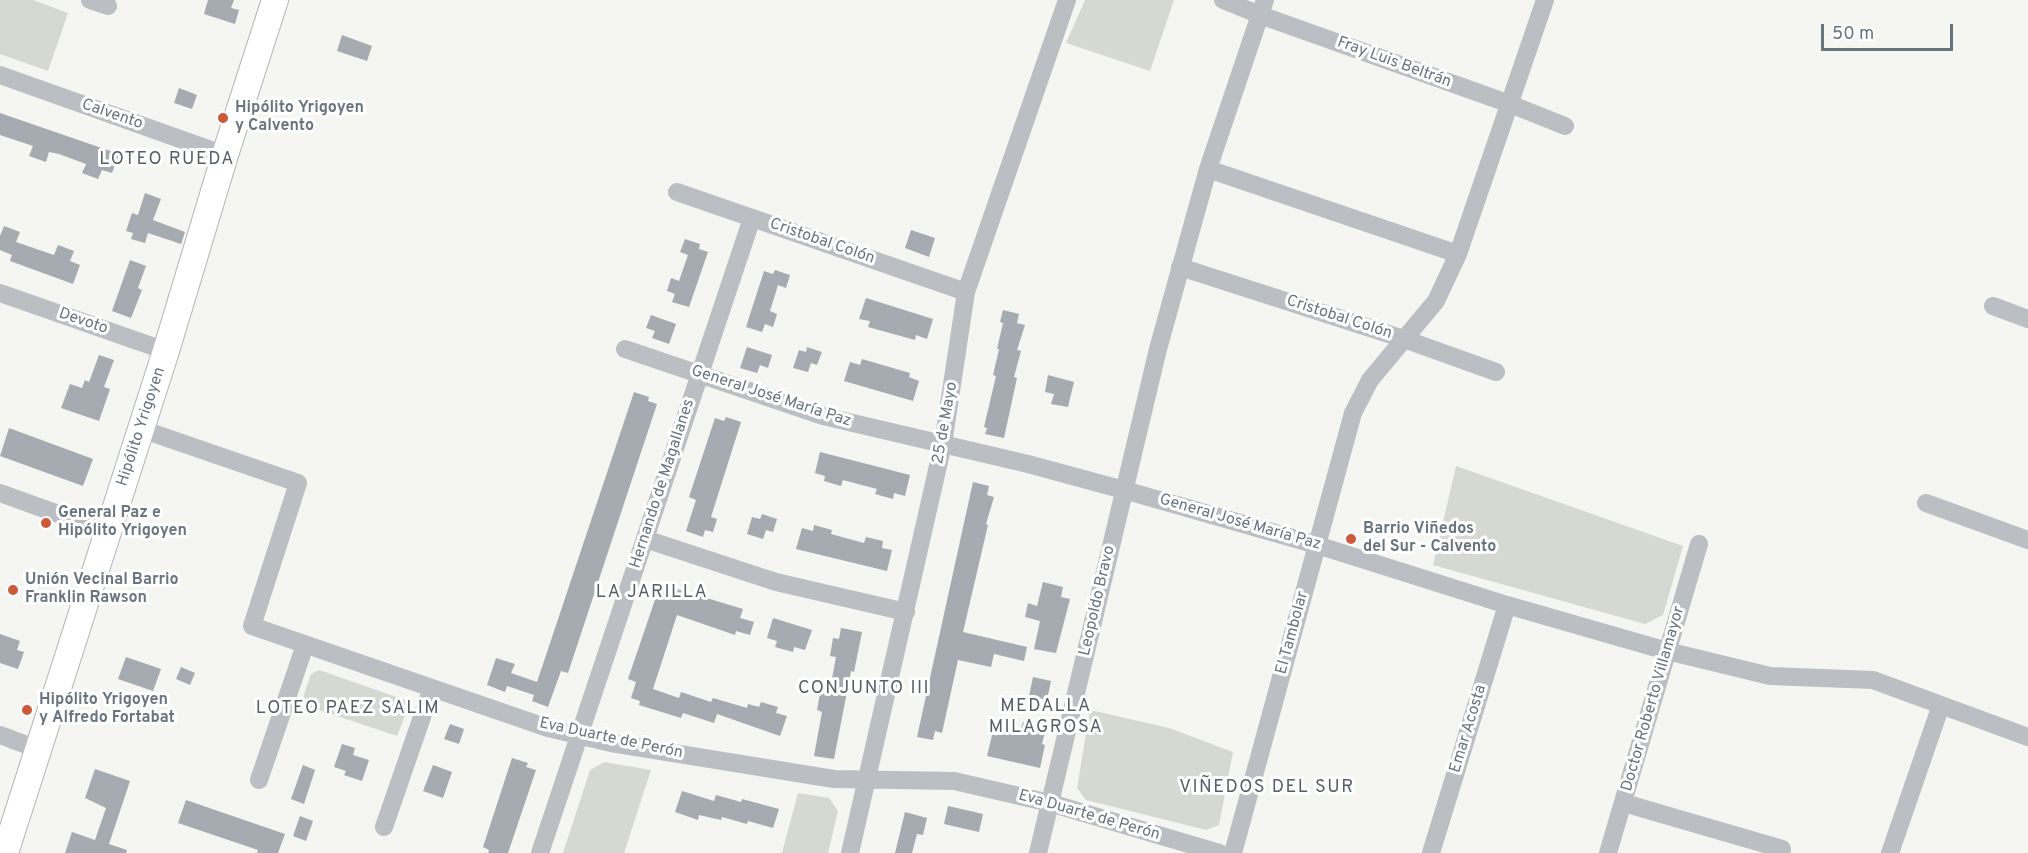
<!DOCTYPE html>
<meta charset="utf-8">
<style>
body{margin:0}
#map{position:relative;width:2028px;height:853px;overflow:hidden;background:#f5f5f2;font-family:Overpass,sans-serif}
canvas{display:block}
.scale{position:absolute;left:1821px;top:24px;width:132px;height:27px;box-sizing:border-box;border:3px solid #68757f;border-top:0;padding-left:8px;font-size:18px;line-height:21px;white-space:nowrap;color:#68757f;-webkit-text-stroke:4px #fff;paint-order:stroke}
</style>
<div id="map">
<canvas width="2028" height="853"></canvas>
<div class="scale">50 m</div>
</div>
<script>
const g = document.querySelector('canvas').getContext('2d');
g.lineJoin = 'round';
function paint(path, color) {
  g.fillStyle = color;
  g.fill(path, 'evenodd');
}
function shape(rows) {
  const path = new Path2D();
  for (const r of rows) {
    path.moveTo(r[0], r[1]);
    for (let i = 2; i < r.length; i += 2) path.lineTo(r[i], r[i + 1]);
  }
  return path;
}
function stroke(path, color, width, dash) {
  g.strokeStyle = color;
  g.lineWidth = width;
  g.lineCap = dash ? 'butt' : 'round';
  g.setLineDash(dash || []);
  g.stroke(path);
}
function drawText(font, color, halo, rows, align = 'center') {
  g.font = font + ' Overpass,sans-serif';
  g.lineWidth = 6;
  g.setLineDash([]);
  g.textBaseline = 'middle';
  g.strokeStyle = halo;
  g.fillStyle = color;
  for (const [text, x, y, turn = 0] of rows) {
    g.save();
    g.translate(x, y);
    g.rotate((+turn || 0) * Math.PI / 180);
    g.textAlign = isNaN(turn) ? turn : align;
    if (halo) g.strokeText(text, 0, 0);
    g.fillText(text, 0, 0);
    g.restore();
  }
}
paint(shape([
 [0,0,33,0,68,13,48,71,0,54],
 [1085,0,1174,0,1150,71,1066,43],
 [1456,466,1683,546,1663,615,1645,624,1433,565],
 [319,670,405,700,408,708,397,736,301,704,311,674],
 [1090,710,1169,728,1233,752,1219,825,1206,830,1086,800,1077,788],
 [604,762,651,770,624,853,563,853,590,770],
 [798,793,829,798,838,811,828,853,782,853]
]), '#d5d9d2');
paint(shape([
 [208,0,234,0,231,8,239,10,235,24,204,14],
 [342,35,372,46,367,61,337,51],
 [179,88,197,95,192,109,174,103],
 [0,113,119,154,112,173,102,170,98,179,82,173,86,164,59,154,49,152,46,162,29,156,33,146,0,135],
 [145,193,161,199,153,220,185,232,181,244,148,233,145,243,131,239,133,233,126,231,132,213,138,215],
 [4,226,20,232,16,242,54,255,58,245,74,251,70,261,80,265,73,284,10,261,12,255,0,250,0,236],
 [911,230,935,238,929,257,905,248],
 [685,239,700,244,699,249,708,252,689,307,672,302,675,294,667,291,671,278,679,281,688,255,680,252],
 [130,260,146,266,138,288,142,290,131,318,112,311],
 [775,270,790,275,786,288,778,285,770,311,777,314,773,327,765,324,762,332,746,327,764,271,773,274],
 [866,298,933,319,927,339,916,335,915,340,868,327,870,321,859,319],
 [1003,310,1019,314,1017,323,1025,325,1017,350,1021,351,1014,377,1017,378,1004,438,985,434,987,428,984,427,996,376,993,375,999,349,997,349,1003,323,1000,322],
 [651,315,676,324,669,344,652,338,655,331,646,328],
 [747,347,772,355,768,368,760,365,757,373,740,368],
 [807,347,822,352,817,365,811,363,808,372,793,368,799,350,806,352],
 [99,355,114,360,104,387,110,389,99,421,61,408,70,384,82,388,85,380,89,382],
 [862,359,910,373,909,377,919,381,913,401,844,381,850,362,860,365],
 [1048,375,1074,382,1068,407,1051,404,1054,394,1045,392],
 [634,392,649,397,648,401,657,404,568,673,561,671,548,707,532,701,534,695,507,686,505,692,487,685,496,658,515,664,511,673,537,682],
 [726,417,741,422,711,517,717,519,713,532,705,530,703,537,686,531,696,500,689,497,715,418,724,421],
 [9,428,93,459,83,486,0,456],
 [820,452,910,475,905,496,894,493,893,499,875,494,877,489,843,480,841,486,824,481,825,476,815,473],
 [973,482,989,486,987,495,994,497,986,524,988,525,963,632,1027,647,1024,661,994,654,991,667,958,660,942,733,935,731,933,740,917,737],
 [762,514,777,519,773,532,766,530,763,539,747,534,752,517,760,519],
 [814,525,832,530,831,534,864,543,866,537,883,541,882,548,892,550,887,571,796,549,802,528,813,531],
 [1043,582,1063,587,1061,597,1070,599,1056,653,1034,649,1040,621,1025,617,1028,603,1037,606],
 [670,587,743,609,740,618,754,622,750,635,736,631,735,635,677,615,653,689,679,698,681,692,711,702,713,698,747,708,748,704,759,707,761,702,778,707,776,713,787,716,780,736,717,714,714,723,683,713,681,718,639,705,640,701,631,698,636,682,628,679,659,588,668,591],
 [773,618,812,630,805,650,794,647,793,652,775,647,777,641,767,638],
 [841,628,862,632,854,672,851,671,834,759,814,756,822,712,817,710,820,693,826,694,828,683,831,684,836,657,830,656,833,638,839,639],
 [0,634,20,641,17,650,24,652,18,669,0,663],
 [126,657,161,669,153,691,118,679],
 [181,667,195,673,190,685,176,679],
 [1033,677,1051,681,1047,700,1029,696],
 [1023,722,1046,728,1042,744,1045,745,1040,768,987,756,995,723,1021,729],
 [450,724,464,729,459,744,444,739],
 [342,744,355,748,353,755,369,760,362,781,344,775,346,771,334,767],
 [512,758,528,763,526,767,536,770,508,853,488,853,489,850,483,847],
 [303,765,315,770,304,804,291,799],
 [433,765,452,772,443,798,423,791],
 [95,769,130,781,109,844,127,850,126,853,65,853,72,832,95,840,106,808,85,798],
 [682,791,714,801,716,795,741,802,742,799,779,809,773,828,748,821,747,824,722,817,721,820,699,815,698,820,675,812],
 [186,800,285,834,278,853,257,853,258,850,178,823],
 [948,806,983,814,979,832,944,824],
 [905,812,927,818,923,835,917,834,912,853,895,853],
 [300,816,313,821,306,841,293,836]
]), '#a5abb0');
const secondary = shape([
 [5,853,166,351,225,155,275,0]
]);
stroke(secondary, '#b0b4b8', 28);
stroke(shape([
 [90,0,108,6],
 [1223,0,1260,15,1510,104,1565,126],
 [0,75,225,155],
 [1208,169,1458,254],
 [677,192,966,292],
 [1180,267,1404,339,1496,372],
 [0,293,166,351],
 [1993,306,2028,319],
 [625,349,823,416,1028,464,1124,490,1317,545,1507,605,1667,651,1770,676,1873,680,2028,737],
 [141,429,298,483,252,626,548,728,611,743,834,779,954,781,1050,803,1219,853],
 [0,493,108,532],
 [1926,503,2028,540],
 [645,539,776,582,906,612],
 [0,735,37,749],
 [259,780,305,645],
 [1624,803,1782,849],
 [384,827,432,688],
 [540,853,752,218],
 [850,853,943,444,966,292,1067,0],
 [1038,853,1158,349,1208,169,1265,0],
 [1233,853,1353,413,1370,380,1436,301,1458,254,1545,0],
 [1431,853,1507,605],
 [1608,853,1699,544],
 [1890,853,1941,705]
]), '#bbbec2', 18);
stroke(secondary, '#fff', 26);
for (const [x, y, r, color] of [
 [223,118,6,"#cd593a"],
 [46,523,6,"#cd593a"],
 [1351,539,6,"#cd593a"],
 [13,590,6,"#cd593a"],
 [27,710,6,"#cd593a"]
]) {
  const dot = new Path2D();
  dot.arc(x, y, r, 0, 2 * Math.PI);
  g.fillStyle = color;
  g.fill(dot);
  stroke(dot, '#fff', 2);
}
drawText('16px', '#68757f', '#fff', [
 ["Fray Luis Beltrán",1394,63,20],
 ["Calvento",112,115,19],
 ["Cristobal Colón",822,242,19],
 ["Cristobal Colón",1339,318,18],
 ["Devoto",83,322,19],
 ["General José María Paz",771,397,18],
 ["25 de Mayo",946,423,-80],
 ["Hipólito Yrigoyen",142,427,-72],
 ["Hernando de Magallanes",663,484,-72],
 ["General José María Paz",1240,523,16],
 ["Leopoldo Bravo",1098,601,-77],
 ["El Tambolar",1293,633,-75],
 ["Doctor Roberto Villamayor",1654,699,-74],
 ["Emar Acosta",1469,729,-73],
 ["Eva Duarte de Perón",611,739,12],
 ["Eva Duarte de Perón",1089,816,16]
]);
drawText('bold 16px', '#68757f', '#fff', [
 ["Hipólito Yrigoyen",235,109],
 ["y Calvento",235,127],
 ["General Paz e",58,514],
 ["Hipólito Yrigoyen",58,532],
 ["Barrio Viñedos",1363,530],
 ["del Sur - Calvento",1363,548],
 ["Unión Vecinal Barrio",25,581],
 ["Franklin Rawson",25,599],
 ["Hipólito Yrigoyen",39,701],
 ["y Alfredo Fortabat",39,719]
], 'left');
g.letterSpacing = '1.5px';
drawText('18px', '#555e65', '#fff', [
 ["LOTEO RUEDA",167,160],
 ["LA JARILLA",652,593],
 ["CONJUNTO III",864,689],
 ["MEDALLA",1046,707],
 ["MILAGROSA",1046,728],
 ["LOTEO PAEZ SALIM",348,709],
 ["VIÑEDOS DEL SUR",1267,788]
]);
g.letterSpacing = '0px';
</script>
